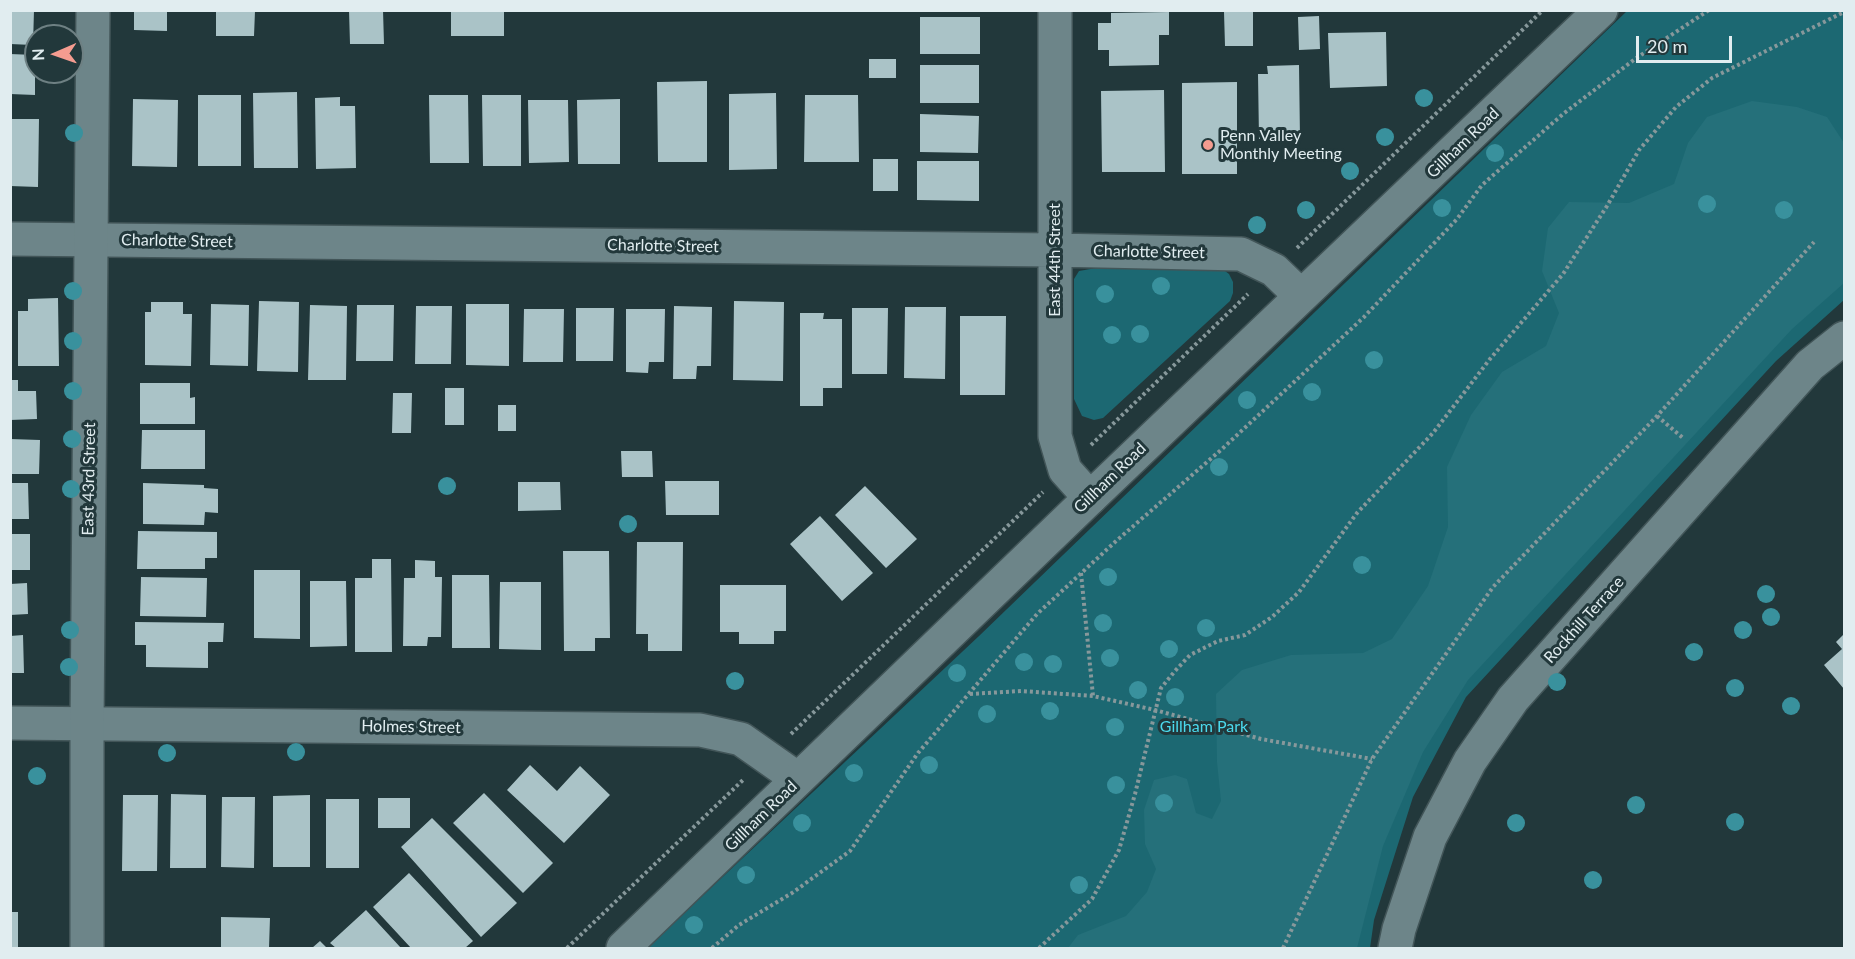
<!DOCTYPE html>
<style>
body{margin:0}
#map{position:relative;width:1855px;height:959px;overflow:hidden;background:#22383b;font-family:Lato,sans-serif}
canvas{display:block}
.frame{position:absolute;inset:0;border:12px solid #e1edf0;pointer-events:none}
.north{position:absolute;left:24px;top:24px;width:60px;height:60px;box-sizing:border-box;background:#22383b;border:2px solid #6e8083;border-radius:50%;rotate:268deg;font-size:16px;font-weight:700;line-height:24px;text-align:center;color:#e1edf0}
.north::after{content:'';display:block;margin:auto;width:21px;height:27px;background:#f59c90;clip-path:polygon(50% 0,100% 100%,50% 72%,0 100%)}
.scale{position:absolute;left:1636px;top:36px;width:96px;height:27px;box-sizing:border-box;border:3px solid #e1edf0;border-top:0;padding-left:8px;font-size:18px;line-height:21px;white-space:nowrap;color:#e1edf0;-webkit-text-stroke:4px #22383b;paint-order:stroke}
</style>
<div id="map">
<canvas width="1855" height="959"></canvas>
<div class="frame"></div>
<div class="north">N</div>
<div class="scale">20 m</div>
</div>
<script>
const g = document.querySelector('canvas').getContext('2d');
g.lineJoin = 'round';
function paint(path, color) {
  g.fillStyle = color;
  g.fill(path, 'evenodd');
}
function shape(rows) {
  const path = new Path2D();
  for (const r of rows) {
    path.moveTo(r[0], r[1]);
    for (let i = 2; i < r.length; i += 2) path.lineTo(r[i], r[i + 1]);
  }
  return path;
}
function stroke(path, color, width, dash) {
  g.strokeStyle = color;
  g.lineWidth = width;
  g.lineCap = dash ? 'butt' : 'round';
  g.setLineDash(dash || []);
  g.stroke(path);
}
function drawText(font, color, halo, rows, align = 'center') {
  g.font = font + ' Lato,sans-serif';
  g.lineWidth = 6;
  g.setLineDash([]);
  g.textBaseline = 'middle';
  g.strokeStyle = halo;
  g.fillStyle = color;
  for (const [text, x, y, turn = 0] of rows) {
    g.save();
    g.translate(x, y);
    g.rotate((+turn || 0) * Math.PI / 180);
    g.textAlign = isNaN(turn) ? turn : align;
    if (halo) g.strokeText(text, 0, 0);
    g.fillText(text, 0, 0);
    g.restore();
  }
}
paint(shape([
 [1627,11,1844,11,1844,300,1776,361,1466,697,1413,797,1374,920,1370,948,647,948,979,636],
 [1213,267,1221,268,1229,274,1233,282,1233,293,1230,301,1103,418,1094,420,1082,416,1074,399,1074,279,1079,271,1096,268]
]), '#1c6872');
paint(shape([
 [1752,101,1797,107,1827,117,1844,143,1844,283,1792,329,1468,680,1423,752,1383,846,1357,948,1068,948,1078,935,1126,916,1147,892,1156,869,1145,844,1144,810,1154,780,1175,775,1187,779,1196,813,1212,819,1221,801,1217,762,1216,694,1242,670,1291,655,1363,653,1392,639,1428,586,1448,527,1447,467,1471,415,1502,372,1546,346,1559,313,1542,271,1548,228,1569,202,1629,203,1674,184,1688,143,1707,117]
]), '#25707a');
paint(shape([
 [10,10,34,10,33,45,10,44],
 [134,10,167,10,167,31,134,30],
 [216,10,255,11,254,36,216,36],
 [349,10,383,10,384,44,350,44],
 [451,10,504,10,504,36,451,36],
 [1169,12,1169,35,1159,35,1159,65,1109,66,1109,50,1098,50,1098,23,1111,23,1111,13],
 [1224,12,1253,12,1253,46,1225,46],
 [1319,16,1320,49,1299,50,1298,17],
 [920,17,980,17,980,54,920,54],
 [1386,32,1387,86,1330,88,1328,33],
 [10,54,35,55,35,95,10,94],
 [869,59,896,59,896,78,869,78],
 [920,65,979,65,979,103,920,103],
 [1299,65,1300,139,1259,139,1258,74,1268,74,1267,66],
 [707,81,707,162,658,162,657,82],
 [1237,82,1237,174,1182,174,1182,83],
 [1164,90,1165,172,1102,172,1101,91],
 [297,92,298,168,254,168,253,93],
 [776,93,777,169,729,170,729,94],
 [198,95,241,95,241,166,198,166],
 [429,95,468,95,469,163,430,163],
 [482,95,521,95,521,166,483,166],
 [805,95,858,95,859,162,804,162],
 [340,97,340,106,355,106,356,168,316,169,315,98],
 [133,99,178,100,177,167,132,166],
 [620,99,620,164,578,164,577,100],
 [528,100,568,100,569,162,529,163],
 [920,114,979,116,978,153,920,152],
 [10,119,39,119,38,187,10,186],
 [873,159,898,159,898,191,873,191],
 [917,161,979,161,979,201,917,200],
 [58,298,59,366,18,366,18,311,28,311,28,299],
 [259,301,299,302,298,372,257,371],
 [734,301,784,302,783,381,733,380],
 [151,302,183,302,183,314,192,314,191,366,145,365,145,312,151,312],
 [211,304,249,305,248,366,210,365],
 [466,304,509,304,509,366,466,365],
 [310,305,347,306,346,380,308,380],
 [357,305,394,305,393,361,356,361],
 [416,306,452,306,451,364,415,364],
 [674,306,712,307,711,366,697,366,696,379,673,379],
 [905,307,946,307,945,379,904,378],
 [576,308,614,308,613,361,576,361],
 [852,308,888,308,887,374,852,374],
 [524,309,564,309,563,362,523,362],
 [626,309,665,309,664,362,649,362,648,373,626,372],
 [800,313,824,313,823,319,842,319,842,388,823,388,823,406,800,406],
 [960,316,1006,316,1005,395,960,395],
 [10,380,18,380,18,391,36,391,37,419,10,420],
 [140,383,190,383,190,398,195,397,195,424,140,424],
 [445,388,464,388,464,425,445,425],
 [393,393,412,393,411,433,392,433],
 [498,405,516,405,516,431,498,431],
 [142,430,205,430,205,469,141,469],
 [10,439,40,440,39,474,10,474],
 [621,451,652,451,653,477,622,477],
 [665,481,719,481,719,515,666,515],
 [518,482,560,482,561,510,518,511],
 [10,483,28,483,29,519,10,519],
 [143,483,204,485,204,488,218,489,218,513,205,512,204,525,143,524],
 [865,486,917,539,886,568,835,515],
 [820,516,873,573,842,601,790,544],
 [138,531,217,532,217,558,205,558,205,569,137,569],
 [10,534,30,534,30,570,10,570],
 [637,542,683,542,682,651,648,651,648,634,636,634],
 [563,551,609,551,610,638,595,638,595,651,564,651],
 [372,559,391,559,392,652,355,652,355,578,372,578],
 [415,560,435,561,435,577,442,577,441,637,428,637,427,646,403,646,404,578,415,578],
 [254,570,300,570,300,639,254,638],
 [452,575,489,575,490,648,452,648],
 [141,577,207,578,206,617,140,616],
 [310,581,346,581,347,646,310,647],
 [500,582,541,582,541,650,499,649],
 [27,583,28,614,10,615,10,584],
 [720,585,786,585,786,631,774,631,774,644,739,644,739,632,720,632],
 [135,622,224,623,223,642,208,642,208,668,146,667,146,645,135,645],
 [1844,634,1844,689,1824,665,1842,649,1836,642],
 [23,635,24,673,10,673,10,636],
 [530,765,557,791,580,766,610,795,564,843,507,790],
 [484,793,553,863,523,893,453,823],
 [171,794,206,795,206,868,170,868],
 [123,795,158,795,157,871,122,871],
 [310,795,310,867,273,867,273,796],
 [222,797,255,797,254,868,221,867],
 [378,798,410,798,410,828,378,828],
 [326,799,359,799,359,868,326,868],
 [432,818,517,903,481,937,401,847],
 [409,873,473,941,465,948,411,948,373,907],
 [366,910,401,948,336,948,330,943],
 [10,912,18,912,18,948,10,948],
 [221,917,270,918,269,948,221,948],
 [320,941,327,948,312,948]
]), '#aac3c7');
const street = shape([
 [1055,10,1055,436,1065,470,1090,498],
 [10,239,1055,250,1241,254,1274,270,1301,296],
 [10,723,700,730,741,739,798,779],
 [1395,948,1399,929,1430,837,1470,761,1513,699,1810,365,1844,338]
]);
const secondary = shape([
 [87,948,87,724,93,10],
 [623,948,1090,498,1601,10]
]);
stroke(street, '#425558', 36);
stroke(secondary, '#425558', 36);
stroke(shape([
 [1297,248,1543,10],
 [1657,416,1683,438],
 [1091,445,1248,294],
 [1081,573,1093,696],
 [970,694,1021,691,1093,696,1155,710,1261,739,1372,759],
 [791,734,1043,492],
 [567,948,744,779],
 [712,948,739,925,792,893,850,851,918,753,1037,614,1115,542,1222,449,1364,317,1457,219,1482,185,1563,114,1635,59,1709,10],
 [1039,948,1092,899,1119,850,1135,794,1161,688,1175,671,1190,655,1218,641,1245,635,1272,617,1299,592,1357,513,1433,433,1490,359,1563,274,1607,206,1639,150,1676,107,1712,78,1844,12],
 [1283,948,1372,759,1493,587,1657,416,1814,242]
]), '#87989b', 4, [3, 3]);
stroke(street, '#6d8589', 33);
stroke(secondary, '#6d8589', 33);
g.fillStyle = '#39919d';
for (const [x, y] of [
 [1424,98],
 [74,133],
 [1385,137],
 [1495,153],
 [1350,171],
 [1707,204],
 [1442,208],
 [1306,210],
 [1784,210],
 [1257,225],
 [1161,286],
 [73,291],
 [1105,294],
 [1140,334],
 [1112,335],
 [73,341],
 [1374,360],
 [73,391],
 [1312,392],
 [1247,400],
 [72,439],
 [1219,467],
 [447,486],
 [71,489],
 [628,524],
 [1362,565],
 [1108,577],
 [1766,594],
 [1771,617],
 [1103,623],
 [1206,628],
 [70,630],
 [1743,630],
 [1169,649],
 [1694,652],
 [1110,658],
 [1024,662],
 [1053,664],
 [69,667],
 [957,673],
 [735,681],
 [1557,682],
 [1735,688],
 [1138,690],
 [1175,697],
 [1791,706],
 [1050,711],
 [987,714],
 [1115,727],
 [296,752],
 [167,753],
 [929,765],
 [854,773],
 [37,776],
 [1116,785],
 [1164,803],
 [1636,805],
 [1735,822],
 [802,823],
 [1516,823],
 [746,875],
 [1593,880],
 [1079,885],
 [694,925]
]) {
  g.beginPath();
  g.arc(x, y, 9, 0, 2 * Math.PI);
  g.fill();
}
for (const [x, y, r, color] of [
 [1208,145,6,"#f59c90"]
]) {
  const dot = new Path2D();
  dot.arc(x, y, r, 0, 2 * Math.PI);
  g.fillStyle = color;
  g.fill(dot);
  stroke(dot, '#22383b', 2);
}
drawText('16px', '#e1edf0', '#22383b', [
 ["Penn Valley",1220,136],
 ["Monthly Meeting",1220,154]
], 'left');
drawText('16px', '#e1edf0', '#22383b', [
 ["Gillham Road",1463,143,-44],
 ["Charlotte Street",177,241,1],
 ["Charlotte Street",663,246,1],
 ["Charlotte Street",1149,252,1],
 ["East 44th Street",1055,260,-90],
 ["Gillham Road",1110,478,-44],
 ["East 43rd Street",89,479,-89],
 ["Rockhill Terrace",1584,620,-48],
 ["Holmes Street",411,727,1],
 ["Gillham Road",761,816,-44]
]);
drawText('16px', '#4bdaed', '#22383b', [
 ["Gillham Park",1204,727]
]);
</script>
